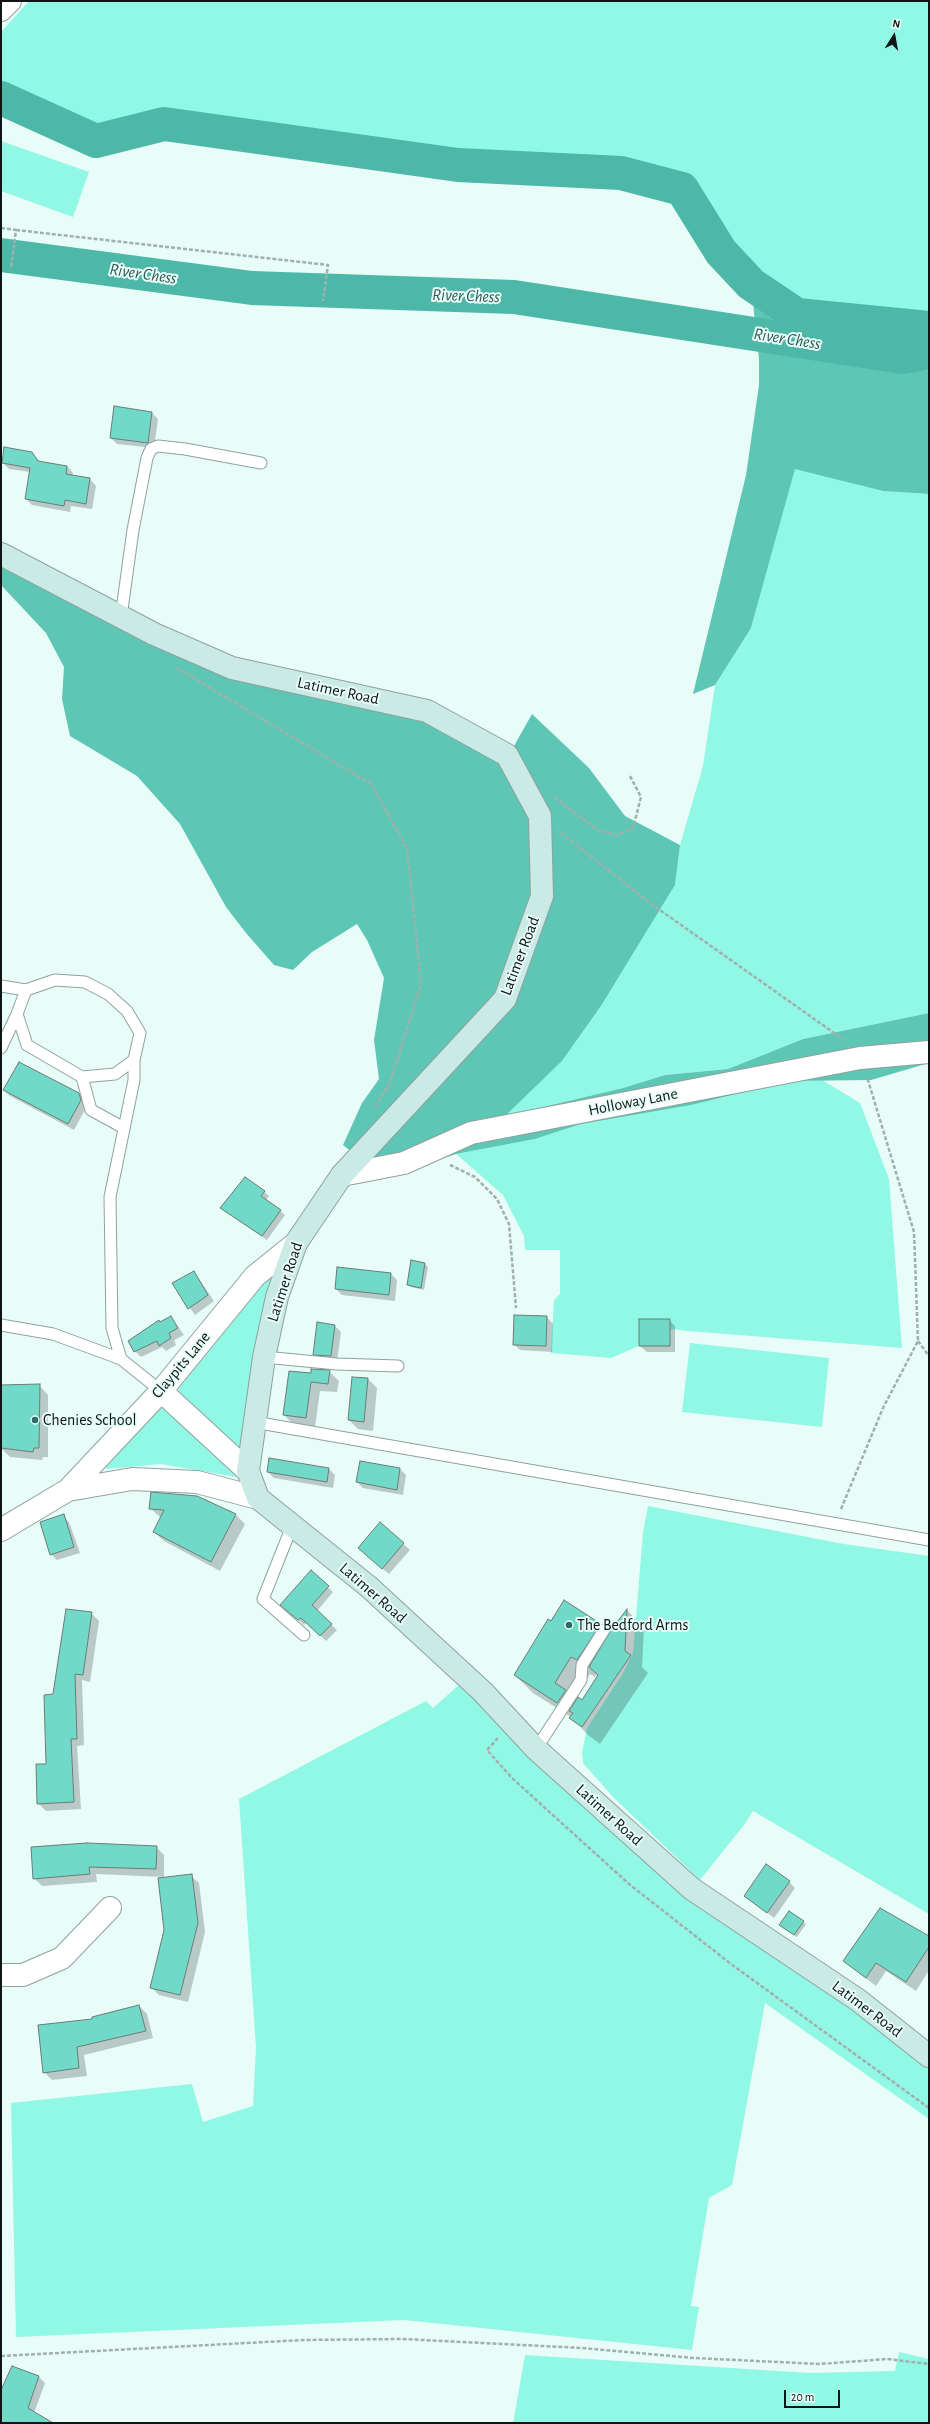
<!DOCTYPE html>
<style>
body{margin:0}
#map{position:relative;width:930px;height:2424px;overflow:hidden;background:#e8fcf8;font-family:"Alegreya Sans",sans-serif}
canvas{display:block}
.frame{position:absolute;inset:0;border:2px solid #0e1514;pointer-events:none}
.north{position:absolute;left:874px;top:16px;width:40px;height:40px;-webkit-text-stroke:3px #e8fcf8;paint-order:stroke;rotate:11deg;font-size:11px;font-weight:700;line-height:16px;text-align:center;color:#0e1514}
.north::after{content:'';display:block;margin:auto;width:14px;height:18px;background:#0e1514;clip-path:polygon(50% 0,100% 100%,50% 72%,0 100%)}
.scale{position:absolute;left:784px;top:2390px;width:56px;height:18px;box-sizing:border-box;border:2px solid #0e1514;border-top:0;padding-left:5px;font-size:12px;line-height:14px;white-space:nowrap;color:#0e1514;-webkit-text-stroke:3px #e8fcf8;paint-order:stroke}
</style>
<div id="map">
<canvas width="930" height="2424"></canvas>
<div class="frame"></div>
<div class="north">N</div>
<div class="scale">20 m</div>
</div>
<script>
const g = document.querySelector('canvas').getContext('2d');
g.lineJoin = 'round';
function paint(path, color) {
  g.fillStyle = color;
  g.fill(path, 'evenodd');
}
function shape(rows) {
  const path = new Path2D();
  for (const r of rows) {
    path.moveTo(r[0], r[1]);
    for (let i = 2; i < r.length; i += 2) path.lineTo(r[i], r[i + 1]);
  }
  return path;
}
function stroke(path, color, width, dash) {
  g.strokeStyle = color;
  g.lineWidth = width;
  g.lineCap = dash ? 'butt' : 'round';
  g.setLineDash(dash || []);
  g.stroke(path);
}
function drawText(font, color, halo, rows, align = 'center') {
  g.font = font + ' "Alegreya Sans",sans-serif';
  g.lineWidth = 4;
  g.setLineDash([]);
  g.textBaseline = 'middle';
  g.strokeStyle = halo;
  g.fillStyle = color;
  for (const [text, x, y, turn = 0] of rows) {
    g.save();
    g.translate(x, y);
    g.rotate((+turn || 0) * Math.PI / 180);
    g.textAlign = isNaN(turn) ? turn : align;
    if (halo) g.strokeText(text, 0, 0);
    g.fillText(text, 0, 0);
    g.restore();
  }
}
paint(shape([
 [29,1,929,1,929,327,797,315,751,284,721,252,682,189,621,173,458,165,164,124,96,141,1,98,1,32],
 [1,141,89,172,73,217,1,191],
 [795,468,883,491,929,494,929,1013,803,1039,728,1069,665,1075,623,1088,504,1116,562,1061,601,1006,675,885,680,845,703,766,715,685,751,628],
 [822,1080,860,1103,889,1179,902,1348,688,1331,670,1329,669,1319,640,1319,639,1346,611,1358,551,1353,554,1300,560,1294,560,1250,525,1250,524,1236,503,1195,456,1154,535,1139,581,1124,788,1081],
 [273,1273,242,1446,237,1449,179,1398,178,1384,239,1306],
 [690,1343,829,1358,822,1427,682,1412],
 [168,1407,238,1475,236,1477,161,1464,106,1469,105,1467,158,1409],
 [648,1506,844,1544,929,1556,929,1914,753,1811,744,1825,700,1880,613,1797,583,1763,582,1753,587,1728,622,1675,633,1653,643,1532],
 [460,1684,842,2002,929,2067,929,2119,765,2003,732,2185,709,2198,691,2306,699,2307,692,2350,404,2320,16,2337,11,2103,192,2084,203,2122,253,2106,256,2048,239,1799,426,1701,433,1708],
 [899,2352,929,2359,929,2423,513,2423,525,2355,810,2373,895,2371]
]), '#92f8e6');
paint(shape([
 [751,284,797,315,929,328,929,494,883,491,795,469,751,628,715,685,693,694,746,475,759,385,759,359],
 [1,564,183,654,393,707,504,759,538,818,538,898,502,997,357,1156,343,1145,362,1103,379,1079,374,1040,384,978,367,940,357,924,312,952,293,970,274,965,246,933,226,907,180,824,137,776,70,736,62,699,64,667,46,633,1,585],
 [532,714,589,768,625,816,680,845,675,885,601,1006,562,1061,505,1116,623,1088,665,1075,728,1069,803,1039,929,1013,929,1063,871,1080,788,1081,691,1105,581,1124,535,1139,456,1154,395,1174,387,1159,366,1157,509,1001,546,898,545,815,510,753]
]), '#5dc6b5');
paint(shape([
 [152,413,158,419,154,448,117,444,111,438],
 [32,453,40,462,67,466,73,473,72,476,90,479,96,486,92,509,71,506,70,512,32,505,26,499,30,472,9,469,3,463],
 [4,1090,79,1094,85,1101,87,1106,74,1130,10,1096],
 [264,1192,269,1196,266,1200,285,1215,267,1240,221,1208],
 [412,1262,425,1264,428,1267,424,1290,411,1287,408,1284],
 [338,1268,391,1274,397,1280,395,1301,342,1295,336,1289],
 [194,1272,214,1301,195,1315,173,1284],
 [171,1317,184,1335,174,1340,176,1345,166,1351,162,1347,141,1357,135,1351,160,1323],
 [547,1317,553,1324,552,1352,520,1350,514,1344],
 [640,1320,669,1320,675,1326,675,1352,647,1352,640,1346],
 [335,1326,341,1332,337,1362,320,1360,314,1354],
 [329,1371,339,1381,337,1392,320,1391,315,1427,293,1424,284,1415,312,1374],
 [368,1379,377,1388,373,1431,358,1429,349,1420],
 [1,1385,39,1385,48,1395,48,1457,43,1457,42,1460,10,1457,1,1448],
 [361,1462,400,1469,406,1475,403,1495,363,1488,357,1482],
 [329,1469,335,1475,333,1488,274,1478,268,1472],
 [196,1497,236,1515,245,1524,220,1571,164,1541,154,1532,161,1518,150,1508],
 [63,1516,69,1522,80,1553,57,1560,51,1554],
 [380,1523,410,1550,389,1574,365,1554],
 [311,1572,333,1592,317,1611,337,1630,326,1641,307,1622,304,1625,287,1610],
 [627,1610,644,1628,642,1667,648,1673,600,1744,588,1735,571,1717,533,1693,515,1675,551,1622,600,1625,610,1634],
 [590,1674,595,1677,597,1674,599,1676,582,1701,577,1702,574,1698],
 [91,1613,99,1621,90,1682,82,1680,84,1745,77,1746,81,1809,46,1811,38,1803,47,1764,54,1695],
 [156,1847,164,1855,164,1877,96,1874,97,1882,42,1886,34,1878],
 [191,1876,199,1883,205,1932,188,2002,159,1995,151,1987],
 [789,1882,795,1888,774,1918,745,1896],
 [803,1922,806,1924,797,1937,783,1928],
 [929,1937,929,1970,916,1991,886,1971,876,1986,844,1961],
 [139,2006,147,2014,153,2038,84,2055,87,2076,52,2080,44,2072,94,2020],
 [39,2377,45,2383,34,2413,46,2423,1,2423,1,2393]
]), '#0003');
stroke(shape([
 [1,98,96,141,164,124,458,165,621,173,682,189,721,252,751,284,797,315,929,328],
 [1,255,252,288,514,297,903,357,929,352]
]), '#4db8a8', 34);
const building = shape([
 [114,406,152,412,148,443,110,438,114,406],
 [4,447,32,452,38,461,67,466,66,474,90,478,86,504,65,500,64,506,25,499,30,468,2,463,4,447],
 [19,1062,79,1093,81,1100,68,1124,3,1090,19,1062],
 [245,1177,265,1191,261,1196,281,1210,262,1236,220,1208,245,1177],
 [411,1260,425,1263,421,1288,407,1285,411,1260],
 [337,1267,391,1273,389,1295,335,1289,337,1267],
 [194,1271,208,1295,188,1309,172,1283,194,1271],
 [514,1315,547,1316,546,1346,513,1345,514,1315],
 [171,1316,178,1328,169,1333,171,1338,159,1346,157,1341,134,1352,128,1341,159,1320,160,1322,171,1316],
 [639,1319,670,1319,670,1346,639,1346,639,1319],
 [317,1322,335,1325,331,1356,313,1355,317,1322],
 [311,1369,330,1370,328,1384,311,1382,306,1418,283,1415,289,1371,311,1373,311,1369],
 [352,1377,368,1378,364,1422,348,1420,352,1377],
 [40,1384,39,1448,34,1448,33,1452,1,1448,1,1385,40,1384],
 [269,1458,329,1468,327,1482,267,1472,269,1458],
 [360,1461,400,1468,397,1490,356,1482,360,1461],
 [151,1492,197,1496,236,1514,211,1562,153,1532,164,1510,149,1509,151,1492],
 [64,1514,74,1547,50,1555,40,1522,64,1514],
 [380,1522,404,1543,382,1569,358,1548,380,1522],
 [311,1570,329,1586,312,1605,332,1624,320,1636,301,1618,298,1620,280,1605,311,1570],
 [564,1600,601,1624,577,1660,571,1657,555,1683,566,1690,557,1703,514,1675,548,1619,551,1621,564,1600],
 [66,1609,92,1612,83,1675,75,1674,77,1739,71,1739,74,1802,37,1804,36,1764,46,1764,44,1695,53,1694,66,1609],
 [627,1609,625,1651,631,1655,582,1727,569,1718,573,1713,569,1711,578,1697,582,1700,598,1675,589,1667,611,1630,627,1609],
 [87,1843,157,1846,156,1869,89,1867,90,1874,33,1879,31,1847,87,1843],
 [766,1864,790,1881,767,1913,744,1896,766,1864],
 [192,1874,198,1923,180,1995,150,1988,164,1930,158,1878,192,1874],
 [880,1908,929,1936,929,1947,906,1982,876,1963,866,1978,843,1961,880,1908],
 [789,1911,804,1921,794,1935,779,1925,789,1911],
 [139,2005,146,2031,77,2047,79,2068,43,2073,38,2025,92,2019,92,2017,139,2005],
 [12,2366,39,2376,28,2408,53,2423,1,2423,1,2390,12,2366]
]);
paint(building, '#70d9c8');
stroke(building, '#6a7c78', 1);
const lane = shape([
 [121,617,133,530,147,458,151,449,158,446,185,449,261,463],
 [1,986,26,990,55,980,85,982,108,994,127,1011,140,1033,134,1060,134,1080,110,1197,112,1328,121,1359],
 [26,990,17,1014,27,1045,82,1077,115,1074,134,1060],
 [1,1048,17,1014],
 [82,1077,91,1110,124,1128],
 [1,1325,53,1334,121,1359,161,1391],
 [264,1357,337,1364,398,1366],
 [254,1422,929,1540],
 [292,1526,263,1599,304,1635],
 [536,1749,581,1680,582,1665,604,1630]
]);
const street = shape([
 [1,10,10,1],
 [342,1175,404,1163,471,1133,860,1058,929,1052],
 [161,1391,248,1471],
 [68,1490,132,1479,197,1482,258,1498],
 [1,1530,68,1490,161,1391,255,1276,296,1243],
 [1,1975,23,1975,62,1958,110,1908]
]);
const secondary = shape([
 [1,554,154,634,232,668,427,711,507,755,540,816,542,896,505,999,342,1175,296,1243,277,1297,264,1357,248,1471,258,1498,369,1587,483,1692,536,1749,692,1889,858,2000,929,2056]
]);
stroke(lane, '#8fa29e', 13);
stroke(street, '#8fa29e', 24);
stroke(secondary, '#8fa29e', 24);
stroke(shape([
 [1,228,16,230,11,269],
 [16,230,328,265,323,301],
 [177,668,371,784,407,848,421,984,390,1083,375,1107],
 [554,797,599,831,618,835,633,828,641,797,629,774],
 [561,833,650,903,844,1040],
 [450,1165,475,1177,497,1199,509,1224,516,1308],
 [918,1341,929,1356],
 [841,1509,883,1408,918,1341,914,1232,867,1077],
 [498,1738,487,1750,512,1778,629,1884,731,1964,929,2108],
 [1,2356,303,2340,403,2339,582,2348,694,2358,820,2364,887,2359,929,2364]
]), '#a0b0ad', 2.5, [4, 2]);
stroke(lane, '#fff', 11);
stroke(street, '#fff', 22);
stroke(secondary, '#c9eae5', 22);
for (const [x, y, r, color] of [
 [35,1420,4,"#286e64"],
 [569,1625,4,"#286e64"]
]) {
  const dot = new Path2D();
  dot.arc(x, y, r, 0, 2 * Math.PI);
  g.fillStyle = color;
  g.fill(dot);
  stroke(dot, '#e8fcf8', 1.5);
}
drawText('16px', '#0e1514', '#e8fcf8', [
 ["Latimer Road",338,691,12],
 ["Latimer Road",520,956,-69],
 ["Holloway Lane",633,1102,-11],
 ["Latimer Road",285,1282,-72],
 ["Claypits Lane",181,1365,-50],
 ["Latimer Road",373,1593,41],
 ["Latimer Road",609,1815,42],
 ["Latimer Road",867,2009,37]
]);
drawText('16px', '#0e1514', '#e8fcf8', [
 ["Chenies School",43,1420],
 ["The Bedford Arms",577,1625]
], 'left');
drawText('italic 17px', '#2b5952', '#e8fcf8', [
 ["River Chess",143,274,8],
 ["River Chess",466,296,2],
 ["River Chess",787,339,9]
]);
</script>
